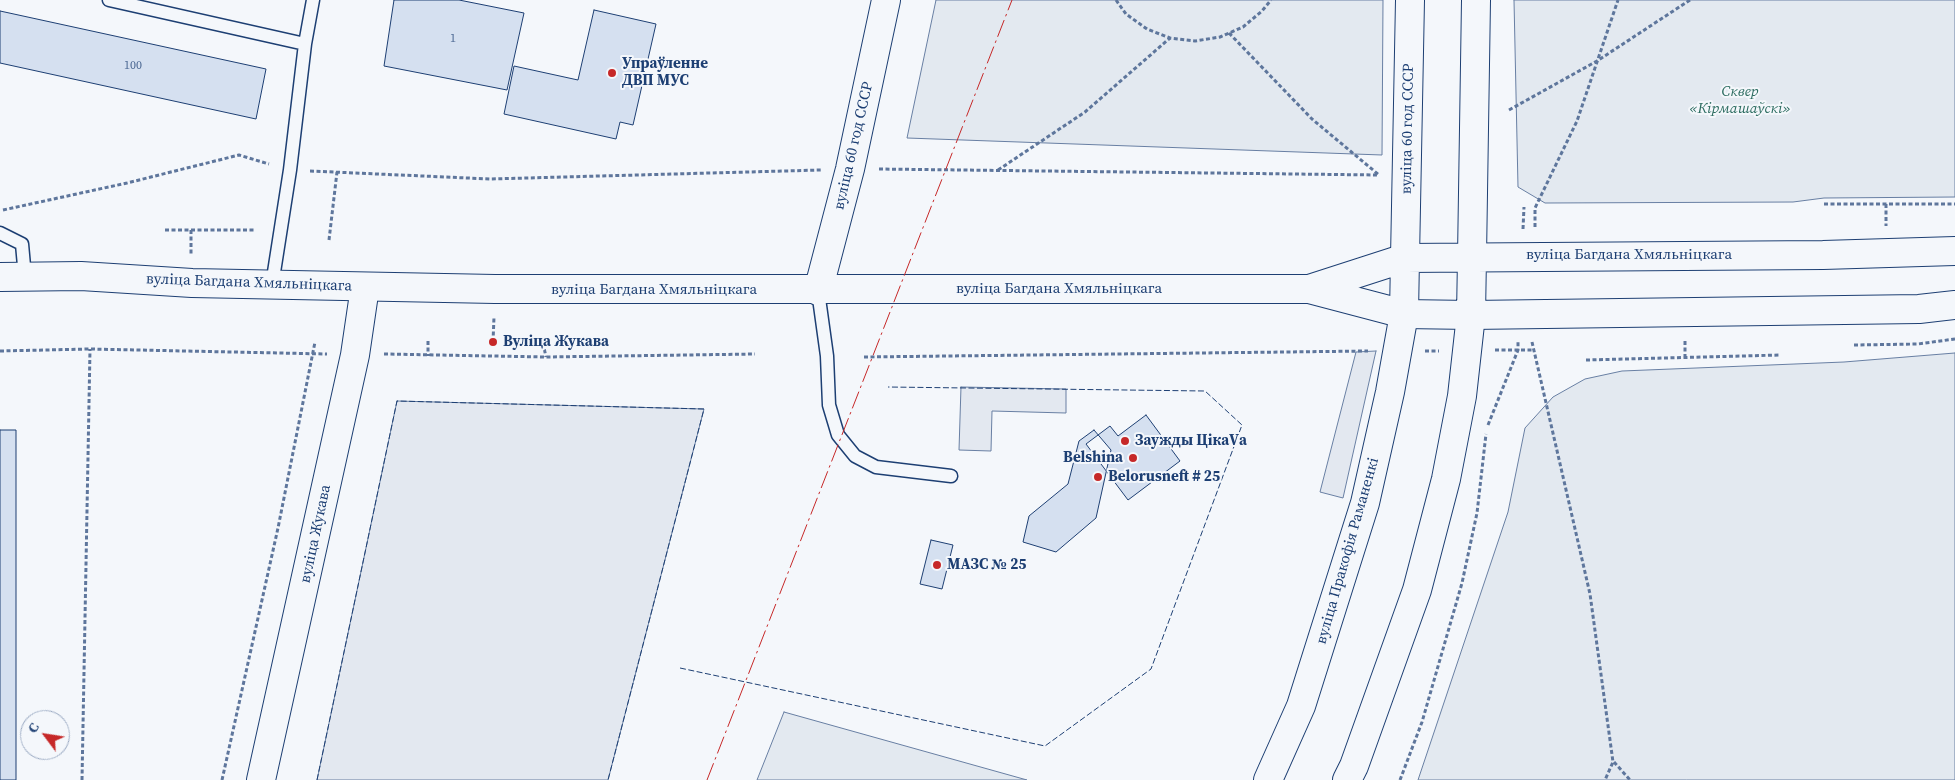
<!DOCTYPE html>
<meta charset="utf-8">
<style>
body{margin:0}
#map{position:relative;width:1955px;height:780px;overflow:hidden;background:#f4f7fb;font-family:"Source Serif 4",serif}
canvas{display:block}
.north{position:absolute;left:20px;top:710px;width:50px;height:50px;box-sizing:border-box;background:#f4f7fb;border:1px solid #9eadc5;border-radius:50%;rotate:301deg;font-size:14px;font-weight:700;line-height:20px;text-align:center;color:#1d3f73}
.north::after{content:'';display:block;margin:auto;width:18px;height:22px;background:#c62828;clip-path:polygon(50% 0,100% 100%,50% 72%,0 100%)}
</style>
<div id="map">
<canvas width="1955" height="780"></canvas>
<div class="north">С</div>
</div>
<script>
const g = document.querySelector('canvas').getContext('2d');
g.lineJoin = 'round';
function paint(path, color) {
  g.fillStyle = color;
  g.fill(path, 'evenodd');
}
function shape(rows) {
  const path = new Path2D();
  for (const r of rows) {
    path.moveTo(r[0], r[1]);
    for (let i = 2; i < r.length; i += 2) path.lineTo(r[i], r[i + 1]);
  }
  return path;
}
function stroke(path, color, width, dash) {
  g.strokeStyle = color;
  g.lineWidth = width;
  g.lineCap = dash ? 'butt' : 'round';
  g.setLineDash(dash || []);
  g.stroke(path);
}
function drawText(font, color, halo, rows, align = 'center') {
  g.font = font + ' "Source Serif 4",serif';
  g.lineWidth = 4;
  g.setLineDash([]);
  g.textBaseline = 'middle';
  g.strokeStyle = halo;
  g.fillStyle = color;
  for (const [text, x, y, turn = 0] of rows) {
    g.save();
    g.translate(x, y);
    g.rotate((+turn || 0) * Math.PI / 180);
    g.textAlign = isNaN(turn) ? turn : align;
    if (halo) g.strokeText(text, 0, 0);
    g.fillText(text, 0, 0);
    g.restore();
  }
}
const green = shape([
 [936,0,1383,0,1382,155,907,138,936,0],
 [1514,0,1955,0,1955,197,1824,198,1793,202,1545,203,1518,187,1514,0],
 [1955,353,1955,780,1418,780,1508,512,1525,428,1553,397,1585,379,1622,371,1844,362,1955,353],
 [784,712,1027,780,757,780,784,712]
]);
paint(green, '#e3e9f0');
stroke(green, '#687fa3', 1);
const parking = shape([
 [1376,351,1343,498,1320,492,1356,352,1376,351],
 [961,387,1066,389,1066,413,992,411,991,451,959,450,961,387],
 [397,401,704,409,608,780,317,780,397,401]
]);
paint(parking, '#e3e8f0');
stroke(parking, '#687fa3', 1);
const building = shape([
 [394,0,459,0,524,13,507,90,384,66,394,0],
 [594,10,656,24,633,125,620,122,616,139,504,114,514,66,578,80,594,10],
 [0,11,266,69,256,119,0,63,0,11],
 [1146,415,1180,461,1128,500,1086,444,1110,426,1118,436,1146,415],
 [0,430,16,430,16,780,0,780,0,430],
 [1094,430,1111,450,1096,518,1056,552,1023,542,1029,516,1068,484,1079,441,1094,430],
 [931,540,953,545,942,589,920,584,931,540]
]);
paint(building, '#d5e0f0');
stroke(building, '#1d3f73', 1);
const lane = shape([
 [109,0,305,44],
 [0,233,22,244,25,277],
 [272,285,290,170,305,44,313,0],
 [818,291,827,356,829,405,838,435,855,456,876,467,951,476]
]);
const secondary = shape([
 [1472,257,1476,0],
 [1405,258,1410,0],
 [818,291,850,169,886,0],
 [261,780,355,355,365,287],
 [1268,780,1301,706,1365,503,1390,392,1404,314],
 [1347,780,1354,766,1417,590,1446,479,1462,396,1471,315]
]);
const primary = shape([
 [0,277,81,276,192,283,495,289,1309,289,1404,314,1471,315,1919,309,1955,305],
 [1309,289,1405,258,1823,255,1955,251],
 [1404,314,1405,258],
 [1471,315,1472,257]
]);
stroke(lane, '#1d3f73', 15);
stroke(secondary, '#1d3f73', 30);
stroke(primary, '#1d3f73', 30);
stroke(shape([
 [1116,0,1126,14,1147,29,1170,38,1195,41,1220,37,1243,27,1262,11,1271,0],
 [1229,33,1312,119,1379,175],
 [1509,110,1597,61,1690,0],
 [879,169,1378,175],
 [998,170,1085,112,1170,38],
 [310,171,490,179,821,170],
 [1824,204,1955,204],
 [1886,204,1886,226],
 [3,210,127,183,239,155,269,164],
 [1535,227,1535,208,1577,121,1618,0],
 [1523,229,1524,207],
 [165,230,255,230],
 [191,230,191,254],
 [329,240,337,172],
 [428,341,428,356],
 [1685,341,1685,358],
 [493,342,494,317],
 [1532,342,1590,594,1613,762,1605,780],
 [543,343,546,357],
 [1854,345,1918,344,1955,339],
 [1495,350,1532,350],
 [0,351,90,349,327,354],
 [1425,351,1439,351],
 [384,354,546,357,755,354],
 [864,357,1368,351],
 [1586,360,1780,355],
 [1488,425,1518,350,1518,342],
 [1614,762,1630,780],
 [82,780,90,349],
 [222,780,278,528,315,342],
 [1400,780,1422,722,1462,583,1477,513,1486,434]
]), '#5e769c', 3, [4, 2.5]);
stroke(lane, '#f4f7fb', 12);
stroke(secondary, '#f4f7fb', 28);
stroke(primary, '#f4f7fb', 28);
stroke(shape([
 [680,668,1045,746,1151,669,1242,425,1205,391,888,387],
 [317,780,397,401,704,409,608,780]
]), '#1d3f73', 1, [6, 2.5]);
stroke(shape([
 [707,780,1012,0]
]), '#c62828', 1, [18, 4, 2.5, 4]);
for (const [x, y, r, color] of [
 [612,73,5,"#c62828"],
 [493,342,5,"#c62828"],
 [1125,441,5,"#c62828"],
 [1133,458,5,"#c62828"],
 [1098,477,5,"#c62828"],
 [937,565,5,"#c62828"]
]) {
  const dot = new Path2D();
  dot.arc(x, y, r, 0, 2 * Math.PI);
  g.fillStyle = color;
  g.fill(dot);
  stroke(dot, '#f4f7fb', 2);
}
drawText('12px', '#4b6792', null, [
 ["1",453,39],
 ["100",133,66]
]);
drawText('bold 15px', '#1d3f73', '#f4f7fb', [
 ["Упраўленне",622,64],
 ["ДВП МУС",622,81],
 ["Вуліца Жукава",503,342],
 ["Заужды ЦікаVа",1135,441],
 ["Belshina",1123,458,"right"],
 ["Belorusneft # 25",1108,477],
 ["МАЗС № 25",947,565]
], 'left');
drawText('italic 15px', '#2c6c60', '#f4f7fb', [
 ["Сквер",1740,92],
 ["«Кірмашаўскі»",1740,109]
]);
drawText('15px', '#1d3f73', '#f4f7fb', [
 ["вуліца 60 год СССР",1408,129,-89],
 ["вуліца 60 год СССР",854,146,-77],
 ["вуліца Багдана Хмяльніцкага",1629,255],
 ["вуліца Багдана Хмяльніцкага",249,283,2],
 ["вуліца Багдана Хмяльніцкага",1059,289],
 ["вуліца Багдана Хмяльніцкага",654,290],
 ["вуліца Жукава",316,534,-78],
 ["вуліца Пракофія Раманенкі",1348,551,-74]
]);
</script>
